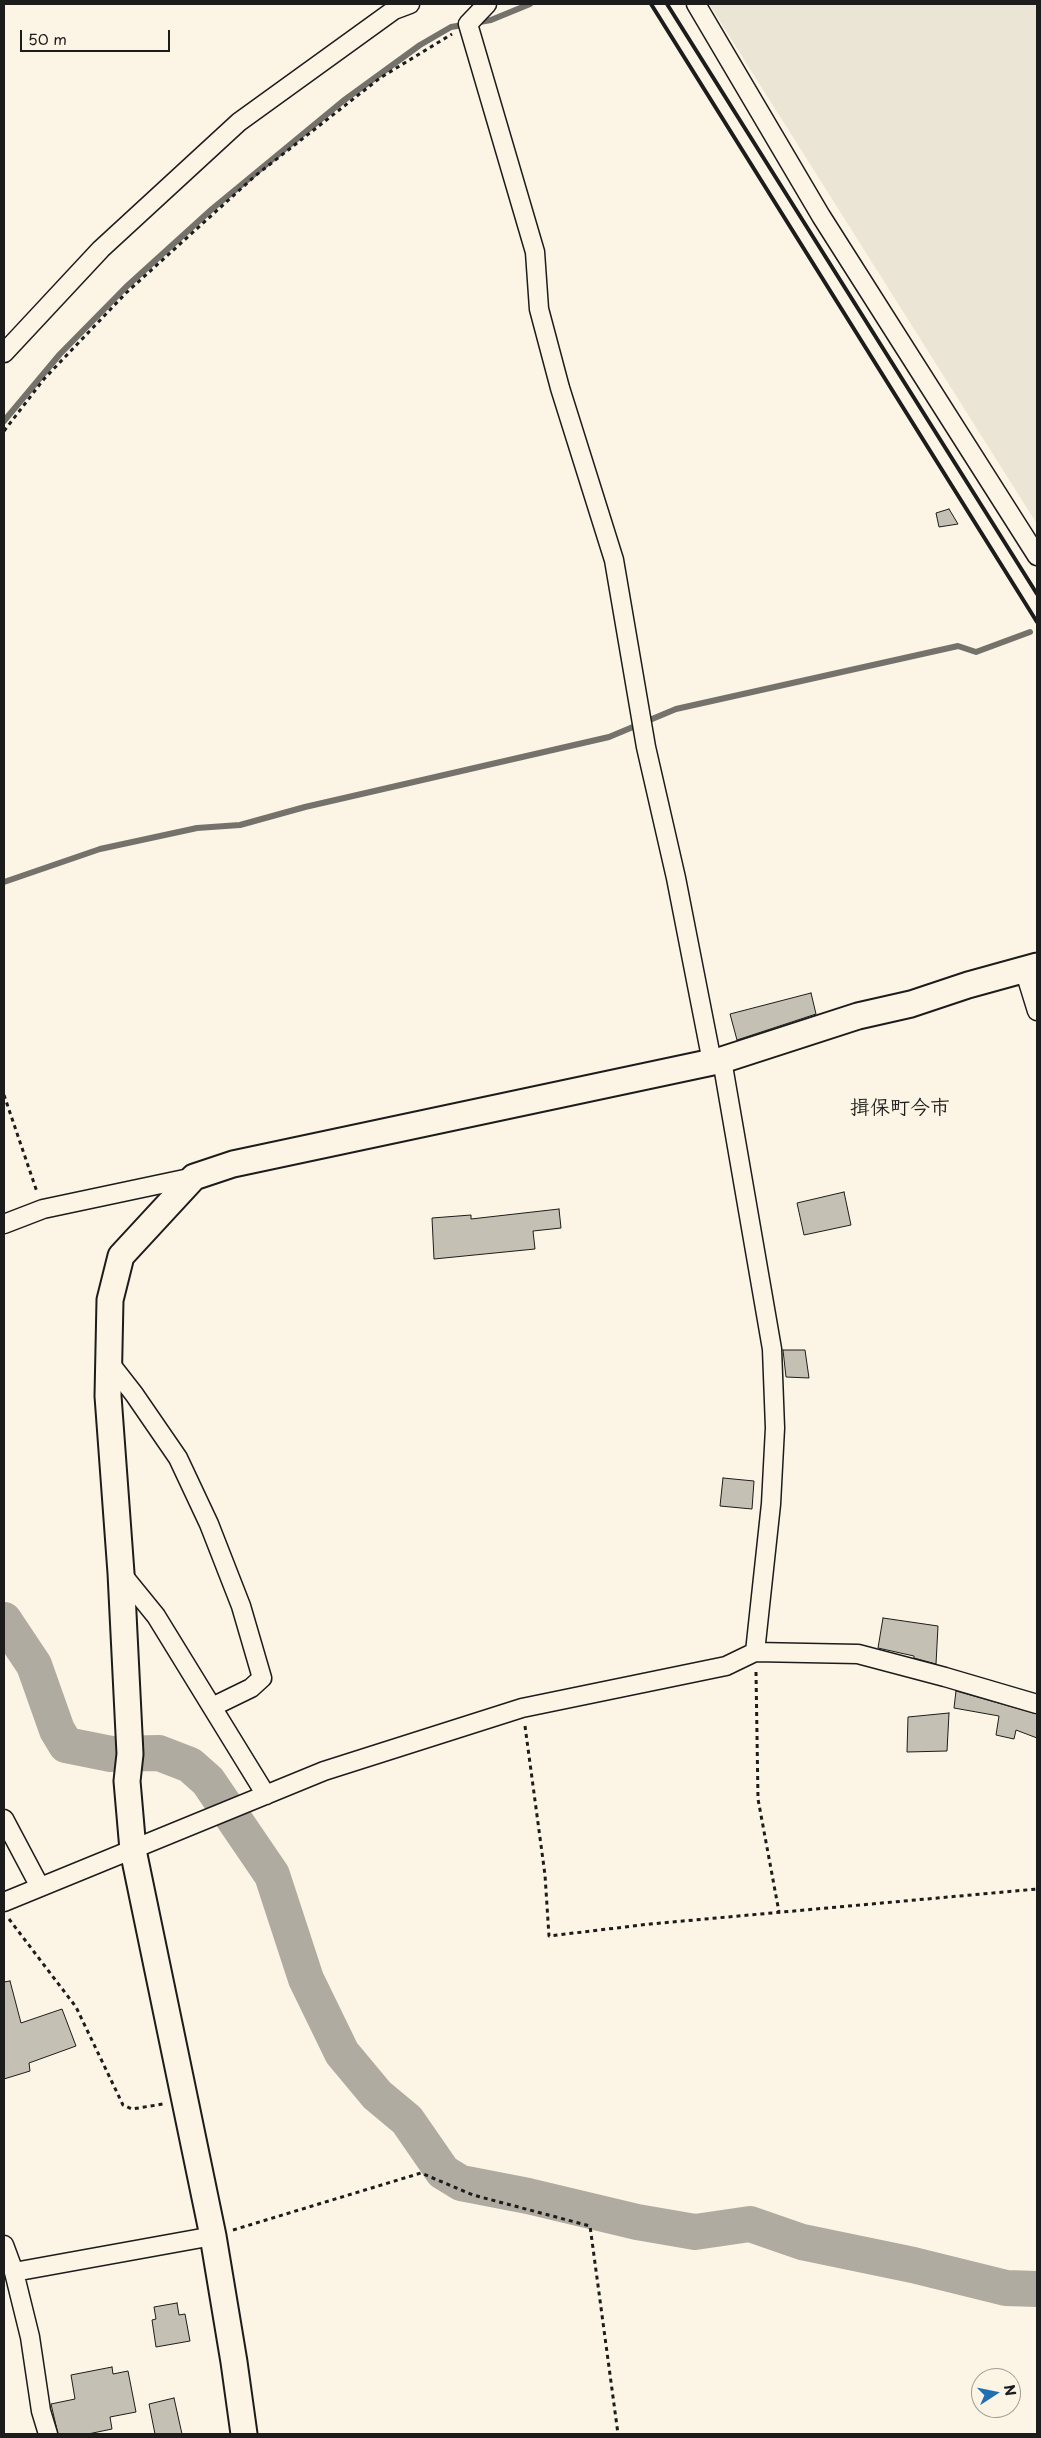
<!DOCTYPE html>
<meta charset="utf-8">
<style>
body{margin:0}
#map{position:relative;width:1041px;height:2438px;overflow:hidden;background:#fcf5e5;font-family:"Playpen Sans",sans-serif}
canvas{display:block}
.frame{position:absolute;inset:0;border:5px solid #1c1c1c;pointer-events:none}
.north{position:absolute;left:971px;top:2368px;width:50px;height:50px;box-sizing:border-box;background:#fcf5e5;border:1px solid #a29e95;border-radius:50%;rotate:79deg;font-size:14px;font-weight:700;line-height:20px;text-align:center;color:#1c1c1c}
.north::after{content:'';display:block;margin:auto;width:18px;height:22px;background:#1f6fb2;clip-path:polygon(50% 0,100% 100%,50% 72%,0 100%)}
.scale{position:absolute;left:20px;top:30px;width:150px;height:22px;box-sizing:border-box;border:2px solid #1c1c1c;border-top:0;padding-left:6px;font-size:15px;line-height:18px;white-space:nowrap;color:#1c1c1c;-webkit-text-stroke:4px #fcf5e5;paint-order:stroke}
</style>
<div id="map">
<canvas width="1041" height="2438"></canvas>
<div class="frame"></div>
<div class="north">N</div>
<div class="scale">50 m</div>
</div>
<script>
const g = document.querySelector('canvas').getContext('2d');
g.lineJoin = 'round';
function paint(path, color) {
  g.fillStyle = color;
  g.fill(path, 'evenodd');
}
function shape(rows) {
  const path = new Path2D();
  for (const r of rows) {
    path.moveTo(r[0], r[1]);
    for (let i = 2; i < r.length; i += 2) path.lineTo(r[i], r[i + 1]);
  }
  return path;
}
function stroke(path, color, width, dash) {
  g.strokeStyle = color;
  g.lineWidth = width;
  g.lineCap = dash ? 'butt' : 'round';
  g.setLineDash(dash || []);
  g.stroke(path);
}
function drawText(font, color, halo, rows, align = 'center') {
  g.font = font + ' "Playpen Sans","Klee One",sans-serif';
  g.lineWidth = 4;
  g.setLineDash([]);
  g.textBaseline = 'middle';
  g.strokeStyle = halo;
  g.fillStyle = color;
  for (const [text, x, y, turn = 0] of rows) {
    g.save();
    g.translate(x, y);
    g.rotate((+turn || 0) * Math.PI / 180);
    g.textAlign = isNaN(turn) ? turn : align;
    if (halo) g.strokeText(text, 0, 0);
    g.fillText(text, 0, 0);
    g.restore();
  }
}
paint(shape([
 [709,4,1037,4,1037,524]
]), '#ebe5d6');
stroke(shape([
 [4,421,60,354,126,287,212,209,343,101,420,45,451,27,491,20,530,4],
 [4,882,100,849,197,828,240,825,305,807,609,737,676,709,958,646,976,652,1030,632]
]), '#75726c', 6);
stroke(shape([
 [4,1620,34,1665,57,1730,66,1745,111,1754,159,1753,190,1765,208,1781,272,1875,306,1979,342,2053,377,2095,407,2120,443,2172,461,2183,528,2196,637,2222,695,2232,750,2224,802,2242,913,2265,1006,2288,1037,2289]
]), '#b0aba1', 36);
const building = shape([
 [949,509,958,524,939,527,936,513,949,509],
 [811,993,816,1014,737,1040,730,1014,811,993],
 [844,1192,851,1225,804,1235,797,1203,844,1192],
 [559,1209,561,1228,533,1231,535,1249,434,1259,432,1218,471,1215,471,1219,559,1209],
 [783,1350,805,1350,809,1378,786,1377,783,1350],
 [723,1478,754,1481,752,1509,720,1506,723,1478],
 [883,1618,938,1626,936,1664,914,1658,914,1656,878,1648,883,1618],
 [956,1691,1037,1714,1037,1738,1016,1730,1014,1739,996,1735,999,1716,954,1708,956,1691],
 [949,1713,947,1751,907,1752,908,1717,949,1713],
 [10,1981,21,2023,62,2009,76,2046,29,2063,30,2071,4,2079,4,1982,10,1981],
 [177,2303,179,2315,185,2314,190,2341,156,2347,152,2320,156,2319,154,2307,177,2303],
 [112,2367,113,2374,128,2371,136,2412,110,2417,112,2429,88,2434,58,2434,51,2404,75,2399,71,2375,112,2367],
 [174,2398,182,2434,155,2434,149,2404,174,2398]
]);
paint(building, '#c4c0b3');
stroke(building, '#1c1c1c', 1);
const street = shape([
 [487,4,468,24,535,252,539,309,560,388,614,560,646,747,676,878,712,1062],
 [696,4,821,216,1037,556],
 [4,353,101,249,239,122,394,10,410,4],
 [1024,969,1037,1011],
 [722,1060,772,1349,775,1428,771,1504,755,1652],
 [4,1224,43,1209,194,1177],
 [109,1362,134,1394,178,1458,209,1524,241,1606,262,1678,251,1688,212,1707],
 [121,1573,156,1616,266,1795],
 [4,1819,40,1887],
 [4,1902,324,1771,522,1708,726,1666,755,1652,858,1654,945,1677,1037,1704],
 [4,2245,14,2272,30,2337,41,2411,48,2434],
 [14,2272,213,2236]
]);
const secondary = shape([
 [244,2434,234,2362,213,2236,133,1850,127,1781,130,1754,121,1573,108,1396,110,1300,121,1256,194,1177,233,1164,722,1060,858,1016,911,1004,968,985,1037,966]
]);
stroke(street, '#1c1c1c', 21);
stroke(secondary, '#1c1c1c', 29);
stroke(shape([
 [4,431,44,379,126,293,255,176,380,78,452,34],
 [4,1095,37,1192],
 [756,1672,758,1799,779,1912],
 [525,1726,545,1875,549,1936,650,1924,1037,1889],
 [9,1919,76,2007,123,2105,132,2109,163,2104],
 [233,2230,421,2173,473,2195,590,2226,618,2434]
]), '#1c1c1c', 3, [4, 4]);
stroke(street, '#fcf5e5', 18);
stroke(secondary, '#fcf5e5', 25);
stroke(shape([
 [651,4,1037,622],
 [667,4,1037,594]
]), '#1c1c1c', 4);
drawText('bold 20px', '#1c1c1c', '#fcf5e5', [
 ["揖保町今市",900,1108]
]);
</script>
